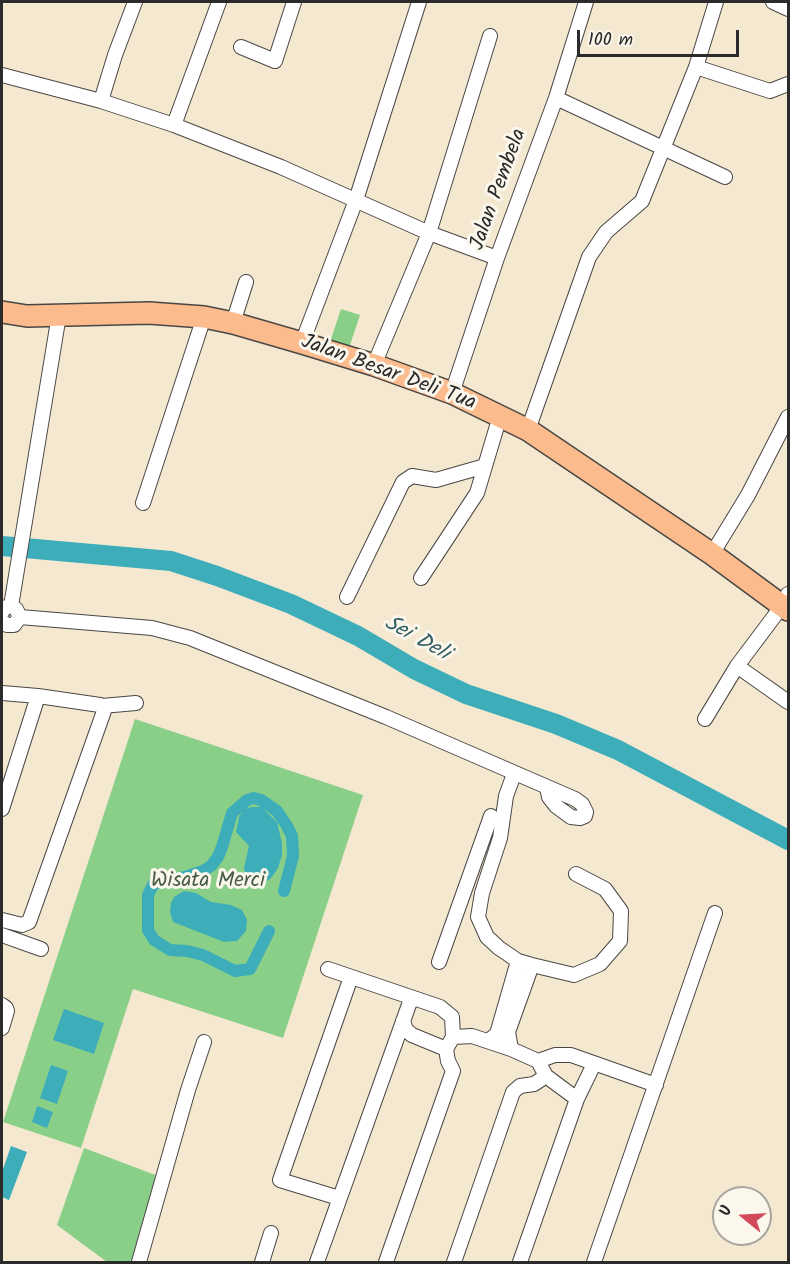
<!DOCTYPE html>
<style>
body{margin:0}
#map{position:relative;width:790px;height:1264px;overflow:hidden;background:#f5e8d1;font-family:Kalam,sans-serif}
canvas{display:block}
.frame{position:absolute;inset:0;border:3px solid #2b2b2b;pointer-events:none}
.north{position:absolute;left:712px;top:1186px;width:60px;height:60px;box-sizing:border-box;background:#fbf7ec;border:2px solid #a8a59f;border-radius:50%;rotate:288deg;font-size:16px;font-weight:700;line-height:24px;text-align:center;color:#2b2b2b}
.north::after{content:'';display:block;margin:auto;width:21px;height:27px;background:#d1495b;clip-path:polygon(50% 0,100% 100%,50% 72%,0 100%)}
.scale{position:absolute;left:577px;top:30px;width:162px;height:27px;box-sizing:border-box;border:3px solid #2b2b2b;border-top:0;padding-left:8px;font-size:18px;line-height:21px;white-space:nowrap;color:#2b2b2b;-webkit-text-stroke:4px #fbf7ec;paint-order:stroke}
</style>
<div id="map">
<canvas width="790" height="1264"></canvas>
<div class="frame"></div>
<div class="north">U</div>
<div class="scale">100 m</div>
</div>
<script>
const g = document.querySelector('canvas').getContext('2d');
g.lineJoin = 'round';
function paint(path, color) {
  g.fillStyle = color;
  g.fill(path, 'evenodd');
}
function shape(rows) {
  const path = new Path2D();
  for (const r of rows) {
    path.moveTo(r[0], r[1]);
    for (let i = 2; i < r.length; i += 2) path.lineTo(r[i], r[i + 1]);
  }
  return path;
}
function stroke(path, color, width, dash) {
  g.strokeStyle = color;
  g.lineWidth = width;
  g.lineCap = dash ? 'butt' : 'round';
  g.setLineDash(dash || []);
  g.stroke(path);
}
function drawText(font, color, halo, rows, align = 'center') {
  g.font = font + ' Kalam,sans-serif';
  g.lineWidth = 6;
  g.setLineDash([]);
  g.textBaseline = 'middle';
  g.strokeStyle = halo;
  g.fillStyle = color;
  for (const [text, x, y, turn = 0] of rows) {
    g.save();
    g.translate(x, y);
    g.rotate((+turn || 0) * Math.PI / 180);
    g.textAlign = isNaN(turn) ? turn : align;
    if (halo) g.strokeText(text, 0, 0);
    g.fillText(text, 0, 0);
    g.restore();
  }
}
paint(shape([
 [341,309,360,315,349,348,330,342],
 [135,719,363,795,283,1038,133,989,81,1148,3,1122],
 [84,1148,158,1176,132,1262,107,1262,57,1225]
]), '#8acf88');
paint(shape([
 [252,807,261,807,277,822,282,843,282,855,278,868,272,877,260,887,253,886,246,877,244,868,249,846,236,832,239,817,244,809],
 [184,891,196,893,211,902,231,905,242,910,247,920,246,931,237,941,224,942,173,922,170,912,171,903,174,897],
 [64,1009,104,1023,94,1054,53,1040],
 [51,1065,68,1071,57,1104,40,1098],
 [37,1106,53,1112,47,1128,32,1122],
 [11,1146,27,1152,9,1200,2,1197,2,1172]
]), '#3dadba');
stroke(shape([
 [269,931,250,969,235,971,203,955,187,951,170,950,154,940,148,930,148,895,153,885,162,881,185,877,203,871,211,866,218,857,222,847,232,813,247,800,254,798,261,800,277,811,287,826,292,836,293,856,284,891]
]), '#3dadba', 12);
stroke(shape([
 [2,546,171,561,217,576,291,604,358,636,414,669,466,694,556,724,618,750,788,840]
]), '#3dadba', 20);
const minor = shape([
 [773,2,788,9],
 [241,47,275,61,294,2],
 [696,67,770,91,788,84],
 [2,75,101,101,174,125,281,167,429,233,497,258],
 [556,98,725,177],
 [101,101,115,55,135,2],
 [174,125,219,2],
 [233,323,246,282],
 [302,343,356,200,419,2],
 [374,365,429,233,490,36],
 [452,393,497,258,556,98,586,2],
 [528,430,589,257,606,232,642,201,696,67,716,2],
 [143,503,204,317],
 [712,554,748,495,788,417],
 [421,578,477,493,500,416],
 [347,597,403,482,412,476,436,480,485,466],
 [11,606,59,315],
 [2,612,6,607,11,606,16,609,20,617,14,625,7,625,2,621],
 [20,617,152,628,190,638,386,717,575,799,582,804,586,812,585,816,580,818,571,817,556,806,549,797,547,787],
 [737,666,788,702],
 [2,693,38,696,100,705,104,708,104,711,29,922,22,925,2,920],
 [102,706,136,703],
 [705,719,737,666,782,606,788,594],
 [514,774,506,796,500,838,482,893,478,917,487,937,499,948,518,961,532,965,574,975,600,964,620,941,621,911,605,889,576,874],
 [2,809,38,696],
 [2,935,41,949],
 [439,962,491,816],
 [328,969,440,1007,452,1017,453,1037],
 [2,1005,6,1008,7,1011,2,1028],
 [403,1021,406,1030,412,1035,446,1049],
 [488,1041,497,1034,518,961],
 [511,1049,508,1032,532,965],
 [538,1061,555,1055,571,1055,656,1085],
 [339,1198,280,1180,351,977],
 [139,1262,188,1090,204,1042],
 [262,1262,271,1233],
 [317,1262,411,999],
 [386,1262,453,1071,448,1061,446,1049,453,1037,472,1036,511,1049,538,1061,546,1076,577,1099],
 [454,1262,513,1092,520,1086,534,1084,546,1076],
 [520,1262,577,1099,594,1064],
 [594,1262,715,913]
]);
const primary = shape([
 [2,312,27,316,149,313,204,317,233,323,302,343,374,365,452,393,528,430,712,554,788,610]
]);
stroke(minor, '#494744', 16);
stroke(primary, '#494744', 24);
stroke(minor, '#fff', 14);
stroke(primary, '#fbbb8d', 21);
drawText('21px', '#2b2b2b', '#fbf7ec', [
 ["Jalan Pembela",500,190,-70],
 ["Jalan Besar Deli Tua",388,374,20]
]);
drawText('21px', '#485c47', '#fbf7ec', [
 ["Wisata Merci",208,882]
]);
drawText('italic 22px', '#325f64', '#fbf7ec', [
 ["Sei Deli",416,640,29]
]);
</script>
